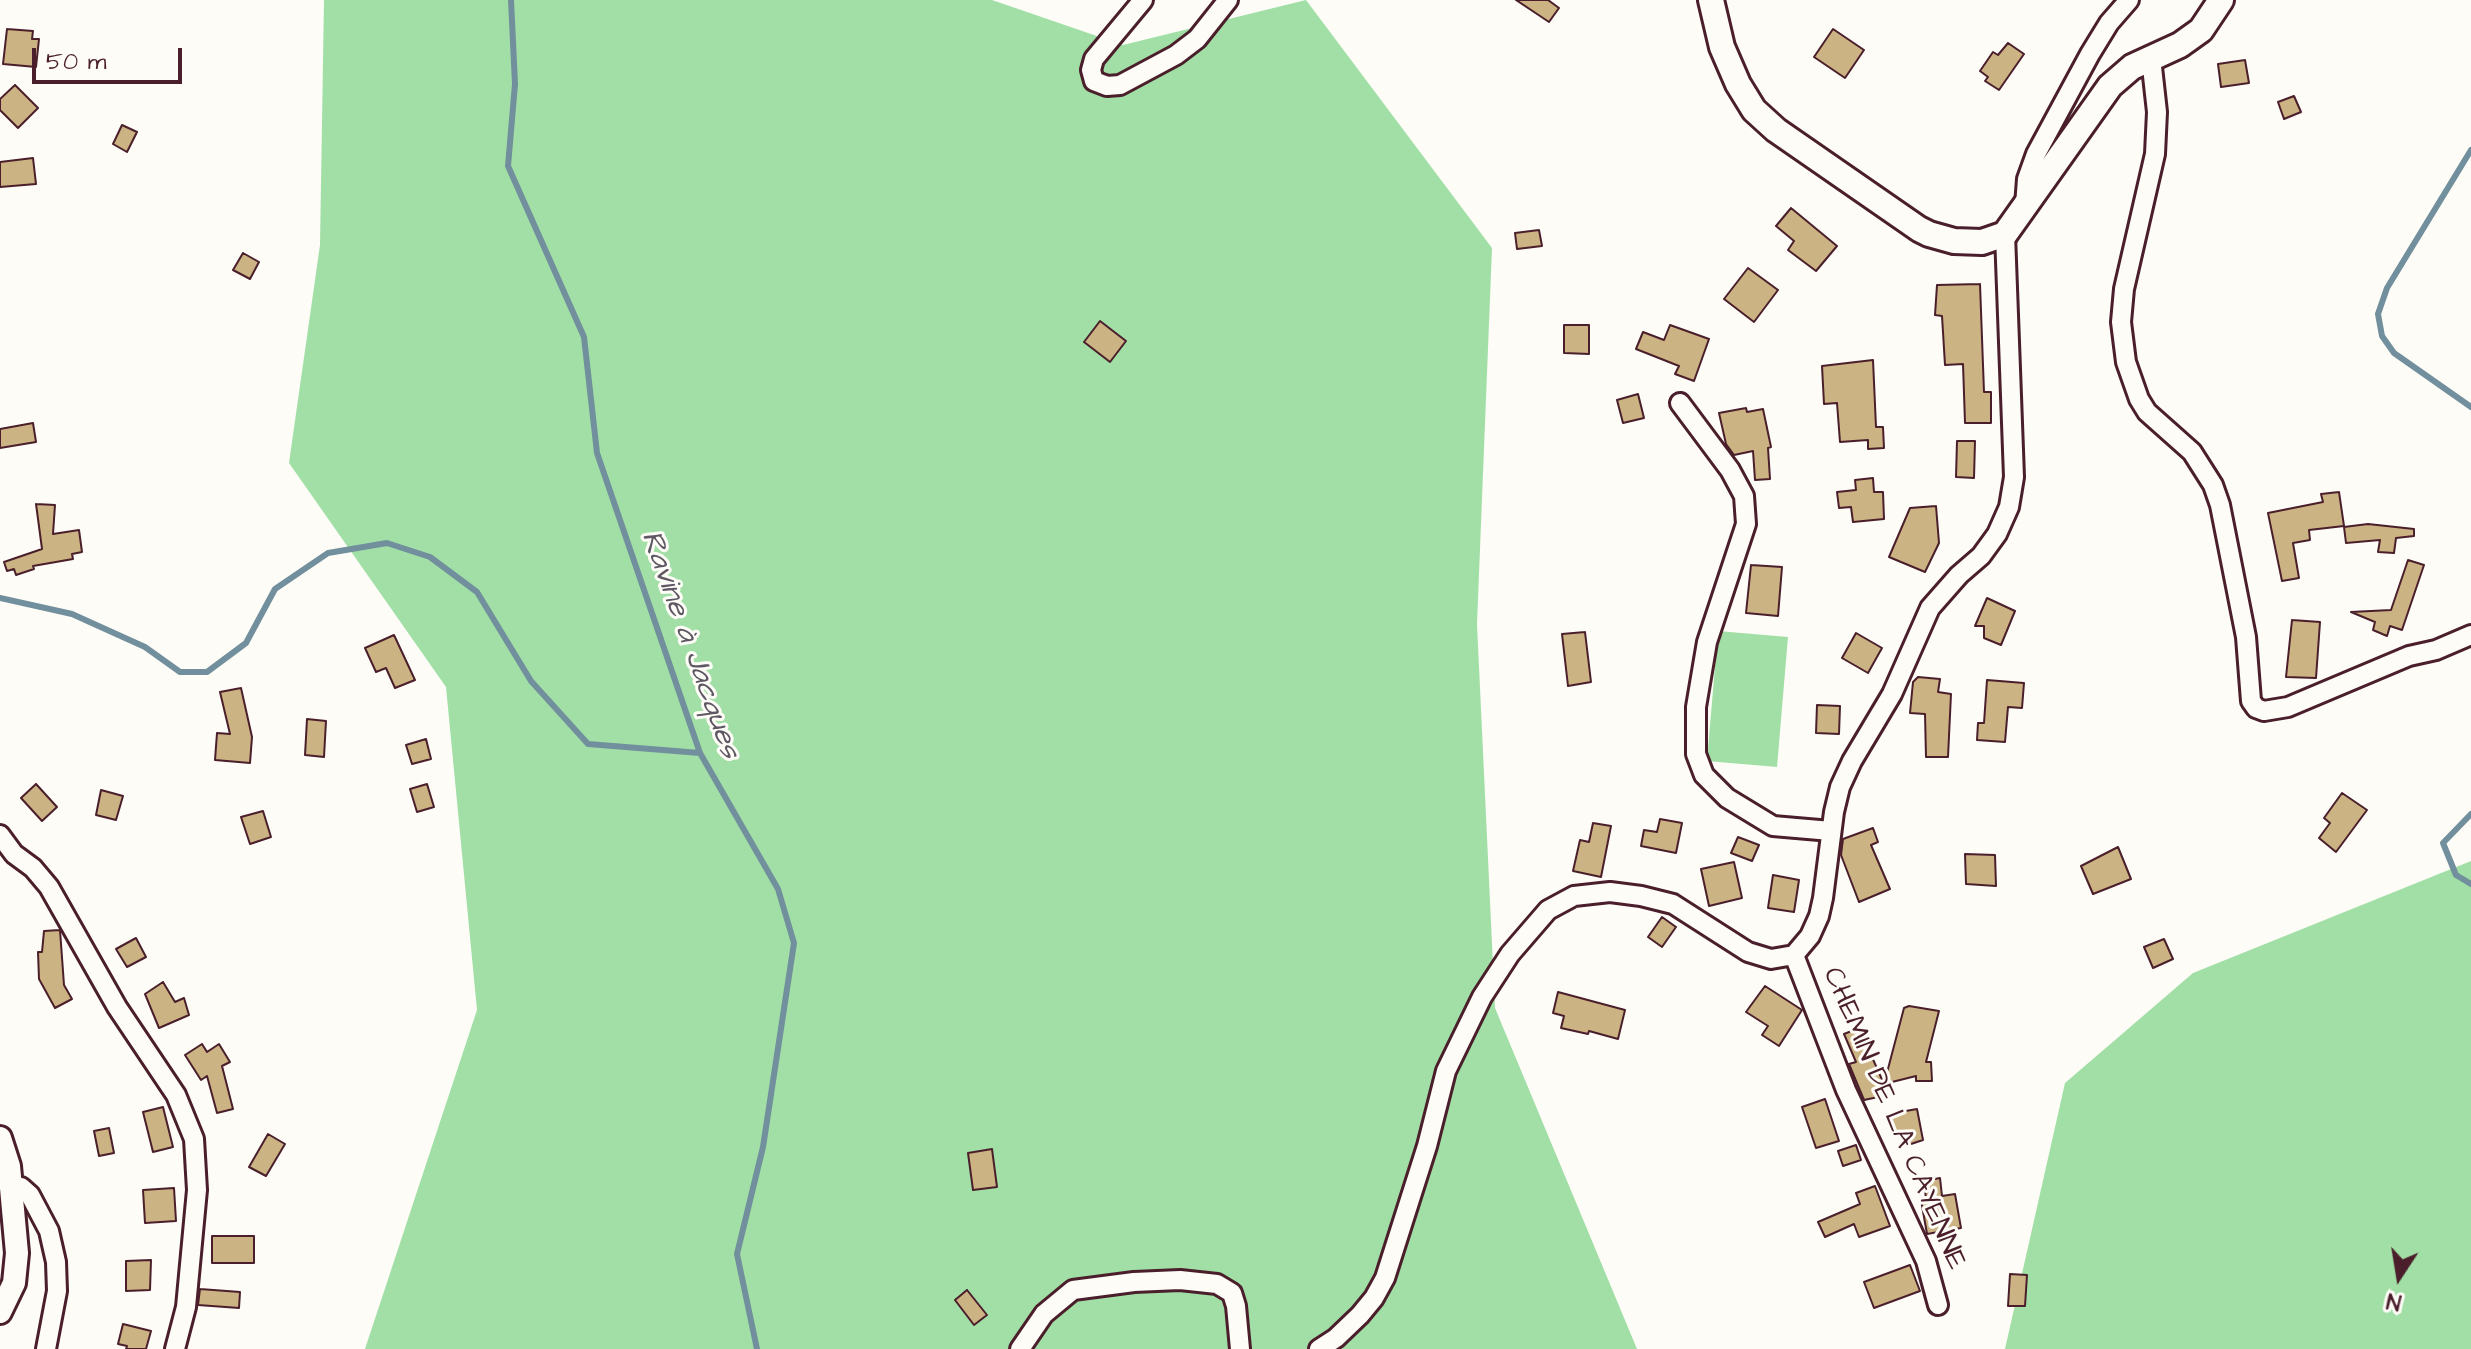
<!DOCTYPE html>
<meta charset="utf-8">
<style>
body{margin:0}
#map{position:relative;width:2471px;height:1349px;overflow:hidden;background:#fdfcf7;font-family:"Architects Daughter",sans-serif}
canvas{display:block}
.north{position:absolute;left:2359px;top:1237px;width:80px;height:80px;-webkit-text-stroke:6px #fdfcf7;paint-order:stroke;rotate:192deg;font-size:22px;font-weight:700;line-height:32px;text-align:center;color:#4a1f2b}
.north::after{content:'';display:block;margin:auto;width:28px;height:36px;background:#4a1f2b;clip-path:polygon(50% 0,100% 100%,50% 72%,0 100%)}
.scale{position:absolute;left:32px;top:48px;width:150px;height:36px;box-sizing:border-box;border:4px solid #4a1f2b;border-top:0;padding-left:10px;font-size:24px;line-height:28px;white-space:nowrap;color:#4a1f2b;-webkit-text-stroke:6px #fdfcf7;paint-order:stroke}
</style>
<div id="map">
<canvas width="2471" height="1349"></canvas>
<div class="north">N</div>
<div class="scale">50 m</div>
</div>
<script>
const g = document.querySelector('canvas').getContext('2d');
g.lineJoin = 'round';
function paint(path, color) {
  g.fillStyle = color;
  g.fill(path, 'evenodd');
}
function shape(rows) {
  const path = new Path2D();
  for (const r of rows) {
    path.moveTo(r[0], r[1]);
    for (let i = 2; i < r.length; i += 2) path.lineTo(r[i], r[i + 1]);
  }
  return path;
}
function stroke(path, color, width, dash) {
  g.strokeStyle = color;
  g.lineWidth = width;
  g.lineCap = dash ? 'butt' : 'round';
  g.setLineDash(dash || []);
  g.stroke(path);
}
function drawText(font, color, halo, rows, align = 'center') {
  g.font = font + ' "Architects Daughter",sans-serif';
  g.lineWidth = 6;
  g.setLineDash([]);
  g.textBaseline = 'middle';
  g.strokeStyle = halo;
  g.fillStyle = color;
  for (const [text, x, y, turn = 0] of rows) {
    g.save();
    g.translate(x, y);
    g.rotate((+turn || 0) * Math.PI / 180);
    g.textAlign = isNaN(turn) ? turn : align;
    if (halo) g.strokeText(text, 0, 0);
    g.fillText(text, 0, 0);
    g.restore();
  }
}
paint(shape([
 [324,0,992,0,1123,45,1306,0,1492,248,1477,624,1495,1008,1637,1349,365,1349,477,1010,446,687,289,463,320,245],
 [1718,631,1788,637,1777,767,1707,761],
 [2471,861,2471,1349,2005,1349,2065,1083,2193,973]
]), '#a2dfa6');
stroke(shape([
 [511,0,515,84,508,166,584,337,597,453,700,753,778,889,794,943,763,1147,737,1254,757,1349],
 [2471,150,2387,288,2378,314,2382,336,2394,353,2471,407],
 [0,598,72,614,145,647,180,672,207,672,246,643,275,589,328,553,387,543,430,557,477,592,531,681,588,744,700,753],
 [2471,814,2443,843,2456,875,2471,884]
]), '#718f9c', 6);
const building = shape([
 [1516,0,1548,0,1559,8,1549,22,1516,0],
 [7,29,33,31,32,39,39,39,36,67,3,64,7,29],
 [1833,29,1864,50,1845,78,1814,57,1833,29],
 [2008,43,2024,54,1999,90,1985,81,1988,77,1980,71,1993,52,1998,55,2008,43],
 [2245,60,2249,83,2221,87,2218,64,2245,60],
 [15,85,38,108,18,128,0,110,0,99,15,85],
 [2294,96,2301,112,2284,119,2278,102,2294,96],
 [122,125,137,132,127,152,113,144,122,125],
 [33,158,36,184,0,187,0,162,33,158],
 [1791,208,1837,246,1816,271,1788,250,1794,241,1776,226,1791,208],
 [1539,230,1542,246,1517,249,1515,233,1539,230],
 [243,253,259,262,250,279,233,270,243,253],
 [1748,268,1778,290,1754,322,1724,299,1748,268],
 [1980,284,1984,392,1991,392,1991,423,1965,423,1963,364,1945,365,1942,316,1935,315,1937,285,1980,284],
 [1100,321,1126,341,1110,362,1084,342,1100,321],
 [1564,325,1589,325,1589,354,1564,353,1564,325],
 [1670,325,1709,339,1694,381,1675,374,1679,366,1636,349,1643,332,1664,340,1670,325],
 [1873,360,1876,427,1883,427,1884,448,1868,449,1868,440,1840,442,1837,403,1824,404,1822,366,1873,360],
 [1638,394,1644,418,1623,423,1617,400,1638,394],
 [1746,408,1747,412,1763,409,1771,447,1768,448,1770,479,1755,480,1753,451,1734,455,1726,444,1719,413,1746,408],
 [33,423,36,442,0,448,0,429,33,423],
 [1957,441,1975,441,1974,478,1956,477,1957,441],
 [1873,478,1874,492,1883,492,1884,519,1853,522,1851,507,1839,508,1837,492,1856,490,1855,480,1873,478],
 [2339,492,2344,526,2309,530,2310,540,2293,543,2299,578,2282,581,2268,513,2323,502,2321,494,2339,492],
 [36,504,55,505,53,534,79,530,82,552,72,554,73,559,33,566,34,569,16,575,14,569,7,571,4,562,42,549,36,504],
 [1936,506,1939,543,1925,572,1889,557,1910,508,1936,506],
 [2368,524,2414,529,2414,536,2396,538,2394,553,2378,552,2380,540,2346,543,2344,527,2368,524],
 [2408,560,2424,565,2402,630,2390,626,2387,636,2373,630,2375,622,2351,612,2391,610,2408,560],
 [1751,565,1782,567,1778,616,1746,613,1751,565],
 [1987,598,2015,611,2001,645,1984,638,1984,626,1975,626,1987,598],
 [2292,620,2320,622,2316,678,2286,677,2292,620],
 [1585,632,1591,682,1568,686,1562,634,1585,632],
 [1856,633,1882,648,1868,673,1842,658,1856,633],
 [394,635,415,680,395,688,386,668,376,672,365,648,394,635],
 [1918,677,1940,679,1938,692,1951,694,1948,757,1926,757,1925,714,1910,713,1913,682,1918,677],
 [1987,680,2024,683,2022,708,2008,707,2005,742,1977,740,1978,723,1984,723,1987,680],
 [241,688,252,737,250,763,215,760,217,733,230,734,220,692,241,688],
 [1817,705,1840,706,1839,734,1816,733,1817,705],
 [307,719,326,721,324,757,305,755,307,719],
 [426,739,431,759,412,764,406,745,426,739],
 [36,784,57,807,42,821,21,798,36,784],
 [427,784,434,807,417,812,410,789,427,784],
 [101,790,123,796,116,820,96,815,101,790],
 [2342,793,2367,810,2336,852,2319,838,2330,823,2324,818,2342,793],
 [263,811,271,837,250,844,241,817,263,811],
 [1660,819,1682,823,1676,853,1641,846,1644,830,1657,832,1660,819],
 [1593,823,1611,826,1601,877,1573,871,1580,840,1589,842,1593,823],
 [1873,828,1878,842,1871,845,1890,889,1859,902,1841,855,1843,839,1873,828],
 [1738,837,1759,845,1752,861,1731,853,1738,837],
 [2118,847,2131,879,2093,894,2081,866,2118,847],
 [1965,854,1995,855,1996,886,1966,884,1965,854],
 [1734,862,1742,898,1709,906,1701,869,1734,862],
 [1773,875,1799,880,1794,912,1768,908,1773,875],
 [1662,917,1676,927,1662,947,1648,937,1662,917],
 [60,930,64,985,72,999,55,1008,39,979,38,952,42,952,44,931,60,930],
 [136,938,146,957,127,967,116,949,136,938],
 [2164,939,2173,959,2153,968,2144,947,2164,939],
 [163,982,175,1002,184,998,189,1015,159,1028,145,994,163,982],
 [1765,986,1802,1010,1779,1046,1762,1035,1768,1026,1746,1012,1765,986],
 [1558,992,1625,1010,1618,1039,1589,1031,1588,1034,1561,1028,1564,1016,1553,1013,1558,992],
 [1909,1006,1939,1011,1926,1062,1931,1062,1932,1081,1916,1081,1916,1076,1884,1084,1904,1008,1909,1006],
 [1859,1028,1884,1084,1880,1085,1883,1096,1864,1100,1849,1064,1856,1062,1844,1034,1859,1028],
 [202,1044,207,1052,219,1044,230,1062,222,1066,233,1109,217,1113,207,1076,201,1080,185,1055,202,1044],
 [1825,1099,1839,1141,1816,1148,1802,1107,1825,1099],
 [163,1107,173,1147,153,1152,143,1112,163,1107],
 [1917,1109,1923,1140,1905,1146,1901,1132,1893,1134,1889,1114,1917,1109],
 [109,1128,114,1153,99,1156,94,1131,109,1128],
 [268,1134,285,1144,266,1176,249,1167,268,1134],
 [1856,1145,1861,1160,1843,1166,1838,1151,1856,1145],
 [992,1149,997,1187,973,1190,968,1153,992,1149],
 [1940,1178,1942,1196,1955,1194,1961,1228,1927,1234,1921,1200,1926,1199,1924,1181,1940,1178],
 [1875,1186,1890,1226,1859,1237,1854,1224,1825,1237,1818,1222,1860,1204,1856,1193,1875,1186],
 [174,1188,176,1221,145,1223,143,1190,174,1188],
 [212,1236,254,1236,254,1263,212,1263,212,1236],
 [151,1260,150,1290,126,1291,126,1261,151,1260],
 [1910,1265,1920,1291,1874,1308,1864,1282,1910,1265],
 [2010,1274,2027,1275,2025,1306,2008,1306,2010,1274],
 [200,1289,240,1292,239,1308,198,1305,200,1289],
 [967,1290,987,1315,974,1325,955,1300,967,1290],
 [123,1324,151,1331,146,1349,126,1349,127,1346,118,1344,123,1324]
]);
paint(building, '#ccb383');
stroke(building, '#4a1f2b', 2);
const minor = shape([
 [1143,0,1094,59,1091,70,1094,81,1107,86,1120,85,1176,55,1197,39,1228,0],
 [2151,58,2157,112,2155,154,2124,289,2121,322,2126,362,2139,399,2147,412,2192,452,2213,485,2220,505,2246,637,2251,701,2256,708,2264,711,2288,707,2409,656,2436,650,2471,635],
 [2025,206,2027,179,2036,154,2090,54,2109,23,2129,0],
 [1680,403,1730,470,1744,496,1746,524,1707,642,1696,707,1696,754,1704,775,1727,798,1773,826,1831,831],
 [0,835,14,854,33,868,49,887,117,1007,176,1095,194,1139,197,1190,186,1307,175,1349],
 [1794,955,1846,1090,1926,1261,1938,1305],
 [11,1186,21,1187,30,1195,49,1231,56,1262,57,1291,46,1349],
 [1020,1349,1044,1314,1073,1290,1134,1282,1180,1280,1217,1284,1232,1293,1236,1306,1240,1349],
 [1319,1349,1336,1338,1360,1315,1374,1298,1385,1278,1427,1146,1446,1071,1482,997,1510,954,1548,910,1574,896,1610,892,1641,896,1673,904,1748,952,1771,959,1794,955,1810,936,1819,916,1823,898,1834,812,1840,787,1852,761,1892,694,1930,608,1959,575,1981,556,1997,534,2009,507,2014,477,2005,234]
]);
const tertiary = shape([
 [0,1138,9,1166,17,1253,14,1283,0,1312]
]);
const secondary = shape([
 [1711,0,1722,47,1738,84,1754,110,1776,130,1919,229,1929,234,1954,241,1982,242,2005,234,2110,86,2132,67,2180,45,2201,30,2221,0]
]);
stroke(minor, '#4a1f2b', 24);
stroke(tertiary, '#4a1f2b', 28);
stroke(secondary, '#4a1f2b', 30);
stroke(minor, '#fdfcf7', 18);
stroke(tertiary, '#fdfcf7', 22);
stroke(secondary, '#fdfcf7', 24);
drawText('28px', '#4a1f2b', '#fdfcf7', [
 ["CHEMIN DE LA CAYENNE",1893,1119,67]
]);
drawText('italic 30px', '#5e5763', '#fdfcf7', [
 ["Ravine à Jacques",689,645,70]
]);
</script>
